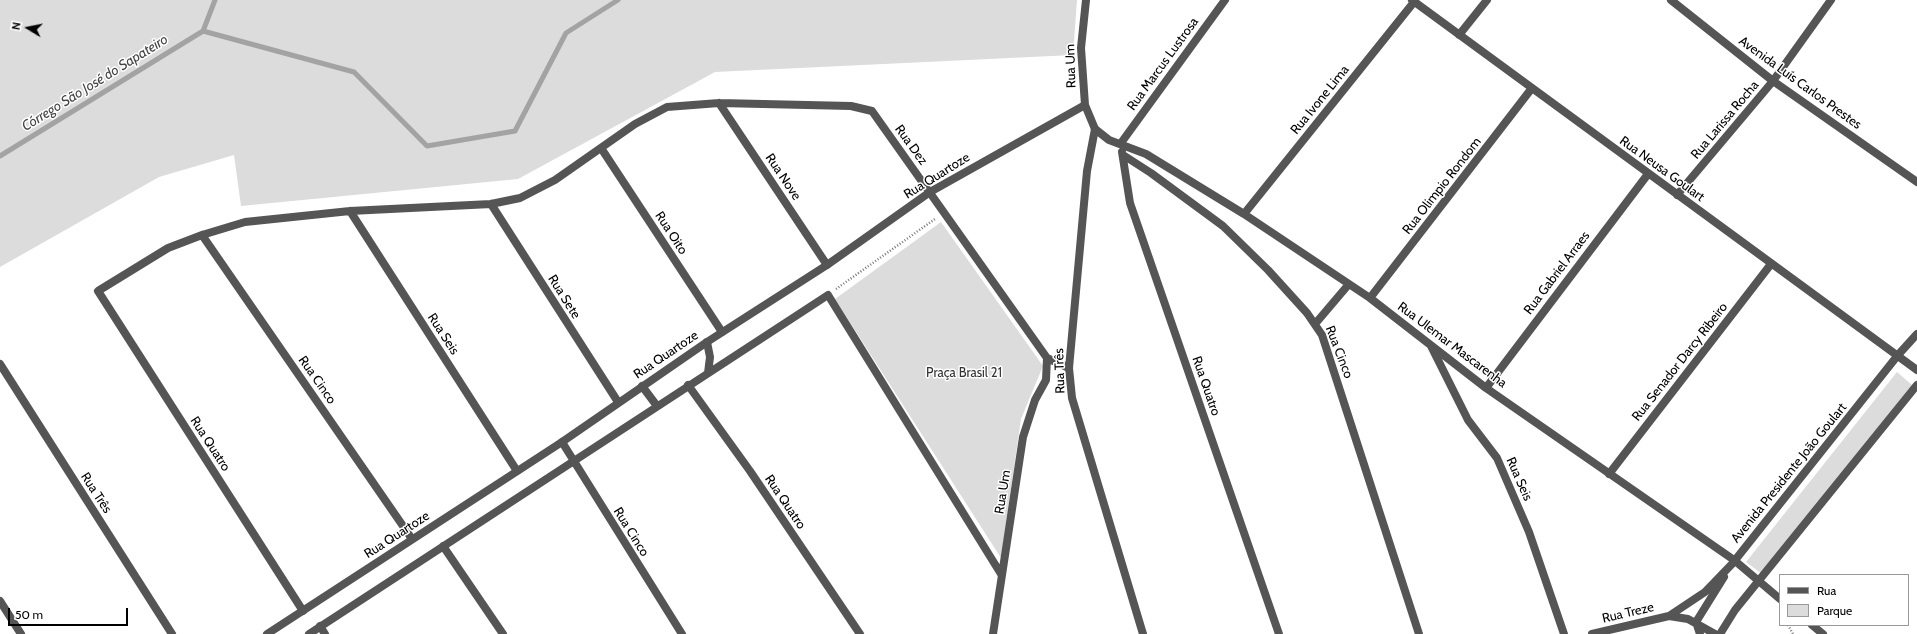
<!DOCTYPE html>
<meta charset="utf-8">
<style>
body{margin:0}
#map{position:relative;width:1917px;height:634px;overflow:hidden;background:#fff;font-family:Cabin,sans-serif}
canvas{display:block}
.legend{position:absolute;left:1779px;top:574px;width:130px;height:52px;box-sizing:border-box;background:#fff;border:1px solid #999;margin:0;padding:5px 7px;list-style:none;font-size:12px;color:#000}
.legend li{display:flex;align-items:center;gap:8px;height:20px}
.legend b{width:20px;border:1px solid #999}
.north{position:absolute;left:8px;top:8px;width:40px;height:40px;-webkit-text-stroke:3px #fff;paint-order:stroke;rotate:280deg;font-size:11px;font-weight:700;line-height:16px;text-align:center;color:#000}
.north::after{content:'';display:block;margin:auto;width:14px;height:18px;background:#000;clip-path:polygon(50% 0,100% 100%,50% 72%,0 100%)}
.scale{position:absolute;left:8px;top:608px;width:120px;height:18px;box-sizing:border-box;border:2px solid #000;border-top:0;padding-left:5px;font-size:12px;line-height:14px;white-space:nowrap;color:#000;-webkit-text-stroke:3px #fff;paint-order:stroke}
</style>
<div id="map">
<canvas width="1917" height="634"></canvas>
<ul class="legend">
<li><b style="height:5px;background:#555"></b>Rua</li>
<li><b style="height:11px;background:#dcdcdc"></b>Parque</li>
</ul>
<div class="north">N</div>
<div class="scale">50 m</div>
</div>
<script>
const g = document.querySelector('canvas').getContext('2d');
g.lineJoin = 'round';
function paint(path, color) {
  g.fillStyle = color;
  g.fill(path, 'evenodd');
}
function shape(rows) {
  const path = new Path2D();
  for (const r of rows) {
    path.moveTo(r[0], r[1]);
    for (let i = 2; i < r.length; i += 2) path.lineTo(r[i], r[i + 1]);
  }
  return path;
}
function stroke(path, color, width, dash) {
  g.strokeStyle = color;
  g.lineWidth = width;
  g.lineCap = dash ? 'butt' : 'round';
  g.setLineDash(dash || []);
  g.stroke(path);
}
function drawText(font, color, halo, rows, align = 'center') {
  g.font = font + ' Cabin,sans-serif';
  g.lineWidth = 3;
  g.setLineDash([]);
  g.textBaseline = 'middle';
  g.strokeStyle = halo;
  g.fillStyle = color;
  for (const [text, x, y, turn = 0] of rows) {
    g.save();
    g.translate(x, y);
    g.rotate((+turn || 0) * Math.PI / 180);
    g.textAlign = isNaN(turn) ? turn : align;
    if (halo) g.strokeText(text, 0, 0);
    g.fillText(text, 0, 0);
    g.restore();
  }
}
paint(shape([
 [0,0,1077,0,1073,55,715,72,518,179,241,206,234,155,159,177,0,267],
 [941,222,1043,366,1021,419,1001,558,835,299],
 [1897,372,1912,385,1762,574,1746,562]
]), '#dcdcdc');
stroke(shape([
 [203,31,354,72,427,146,515,131,566,33,618,0],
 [0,156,203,31,215,0]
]), '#a3a3a3', 5);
stroke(shape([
 [836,289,935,219],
 [1788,625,1793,634]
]), '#777', 2.5, [1, 2]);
stroke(shape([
 [1412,0,1917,370],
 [1671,0,1773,81,1917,182],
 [1459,35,1487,0],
 [719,103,827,265],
 [1095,129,1109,140,1146,154,1244,214,1370,298,1486,388,1734,560,1780,599],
 [1121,143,1225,0],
 [601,148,722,332],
 [1122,152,1130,203,1279,634],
 [1123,155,1151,173,1223,226,1268,270,1307,313,1322,335,1419,634],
 [1677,195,1773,81,1831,0],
 [491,204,618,402],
 [350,211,517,471],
 [1244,214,1414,2],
 [202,235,412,539],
 [1370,298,1532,88],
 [1315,324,1349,284],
 [707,342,710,357,708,373],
 [1431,346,1468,420,1497,458,1529,532,1564,634],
 [0,364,172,634],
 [688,385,750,471,860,634],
 [642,386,657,406],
 [1486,388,1648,174],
 [562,442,682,634],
 [1609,474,1771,264],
 [443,546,503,634],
 [0,601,21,634],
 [303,611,98,291,168,248,202,235,245,222,350,211,491,204,520,198,555,180,635,124,667,107,719,103,851,106,872,111,1047,358,1069,368],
 [1812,625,1823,634],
 [320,626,325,634],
 [309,634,828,295,1001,574],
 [993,634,1023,437,1035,400,1046,380,1047,358]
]), '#555', 8);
stroke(shape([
 [1086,0,1081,48,1085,105,1095,129,1087,171,1069,368,1072,398,1143,634],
 [1669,616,1705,592,1732,564,1898,355,1917,334],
 [1696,622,1724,577],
 [1696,622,1700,634],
 [267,634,562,442,707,342,827,265,930,192,1085,105],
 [1592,634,1669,616,1688,619,1715,634],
 [1720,634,1735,610,1917,385]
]), '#555', 8);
drawText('13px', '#000', '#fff', [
 ["Rua Marcus Lustrosa",1163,64,-54],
 ["Rua Um",1071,66,-92],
 ["Avenida Luís Carlos Prestes",1800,83,36],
 ["Rua Ivone Lima",1320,100,-51],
 ["Rua Larissa Rocha",1725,120,-50],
 ["Rua Dez",911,145,54],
 ["Rua Neusa Goulart",1662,169,36],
 ["Rua Quartoze",937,176,-32],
 ["Rua Nove",783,177,56],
 ["Rua Olimpio Rondom",1442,186,-52],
 ["Rua Oito",671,233,57],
 ["Rua Gabriel Arraes",1557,273,-53],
 ["Rua Sete",564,297,58],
 ["Rua Seis",443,334,57],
 ["Rua Ulemar Mascarenha",1452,345,37],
 ["Rua Cinco",1339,352,69],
 ["Rua Quartoze",666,355,-34],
 ["Rua Senador Darcy Ribeiro",1680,362,-52],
 ["Rua Três",1060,371,-92],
 ["Rua Cinco",317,380,55],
 ["Rua Quatro",1206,386,71],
 ["Rua Quatro",210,444,57],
 ["Avenida Presidente João Goulart",1789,473,-51],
 ["Rua Seis",1519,479,66],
 ["Rua Um",1003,492,-81],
 ["Rua Três",96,493,57],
 ["Rua Quatro",785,502,56],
 ["Rua Cinco",631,532,58],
 ["Rua Quartoze",397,535,-33],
 ["Rua Treze",1628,613,-13]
]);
drawText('13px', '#333', '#fff', [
 ["Praça Brasil 21",964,373]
]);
drawText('italic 14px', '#444', '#fff', [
 ["Córrego São José do Sapateiro",95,83,-32]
]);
</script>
